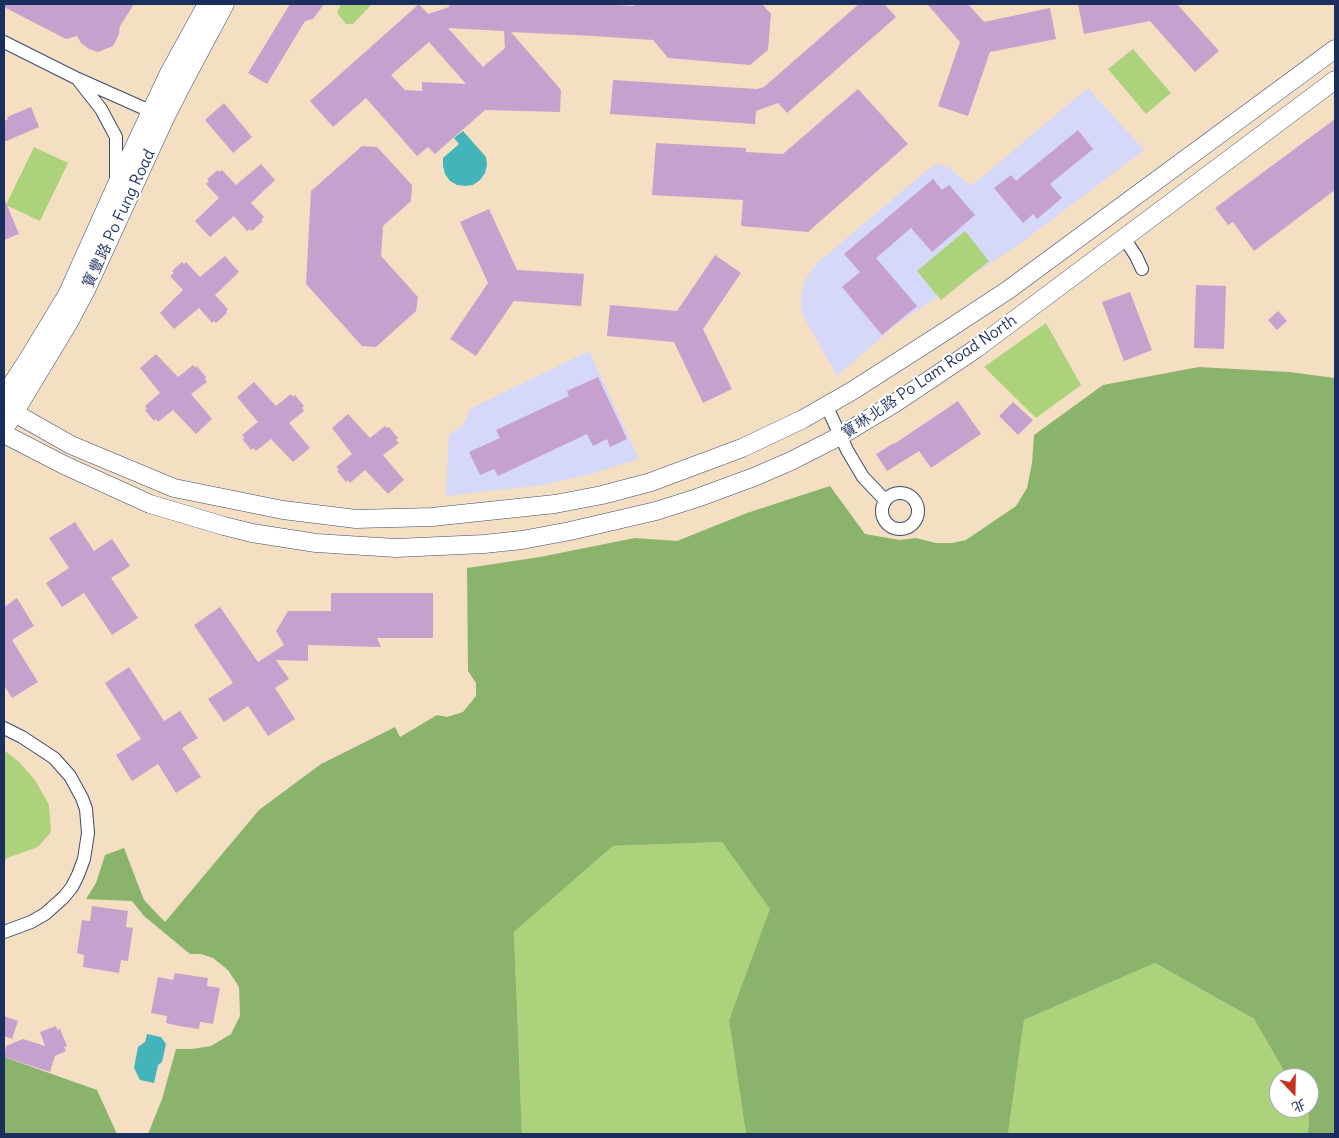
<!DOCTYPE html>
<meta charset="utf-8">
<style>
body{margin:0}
#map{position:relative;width:1339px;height:1138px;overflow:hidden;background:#f4dfc3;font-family:Delius,"LXGW WenKai TC",sans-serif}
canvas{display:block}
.frame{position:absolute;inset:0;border:5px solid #1b2f5e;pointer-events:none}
.north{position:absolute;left:1269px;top:1068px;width:50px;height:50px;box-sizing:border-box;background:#fff;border:1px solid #a4acbf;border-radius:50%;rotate:159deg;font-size:14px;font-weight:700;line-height:20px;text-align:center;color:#1b2f5e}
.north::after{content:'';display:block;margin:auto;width:18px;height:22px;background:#c8321e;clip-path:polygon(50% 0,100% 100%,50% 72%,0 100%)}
</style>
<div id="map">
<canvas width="1339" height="1138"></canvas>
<div class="frame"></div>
<div class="north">北</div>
</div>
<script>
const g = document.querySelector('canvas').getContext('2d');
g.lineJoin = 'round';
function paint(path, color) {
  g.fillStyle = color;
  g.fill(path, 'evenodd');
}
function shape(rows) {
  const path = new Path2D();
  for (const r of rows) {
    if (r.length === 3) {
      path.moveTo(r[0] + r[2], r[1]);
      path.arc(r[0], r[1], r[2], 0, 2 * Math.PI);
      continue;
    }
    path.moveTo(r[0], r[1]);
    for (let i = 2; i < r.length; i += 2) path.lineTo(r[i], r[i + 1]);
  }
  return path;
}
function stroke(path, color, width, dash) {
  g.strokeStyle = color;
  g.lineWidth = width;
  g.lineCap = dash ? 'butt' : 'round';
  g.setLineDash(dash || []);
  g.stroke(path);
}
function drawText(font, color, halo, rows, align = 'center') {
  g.font = font + ' Delius,"LXGW WenKai TC",sans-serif';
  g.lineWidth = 4;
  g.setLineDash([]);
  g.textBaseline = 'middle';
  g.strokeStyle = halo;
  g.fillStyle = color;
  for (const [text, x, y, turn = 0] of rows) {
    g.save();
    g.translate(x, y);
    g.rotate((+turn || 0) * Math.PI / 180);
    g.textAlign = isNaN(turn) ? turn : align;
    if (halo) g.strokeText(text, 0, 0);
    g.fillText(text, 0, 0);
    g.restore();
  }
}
paint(shape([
 [1088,88,1144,150,1021,243,898,323,837,376,802,314,801,296,805,280,816,264,925,172,937,164,950,168,971,186],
 [589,351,639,459,587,475,543,485,446,496,449,435,464,424,470,409]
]), '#d5d8f9');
paint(shape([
 [341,4,372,4,353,24,346,24,337,13],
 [1133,49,1171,93,1146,114,1108,69],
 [34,147,68,163,40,221,6,205],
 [965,231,989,261,941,300,917,271],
 [1046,323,1081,385,1036,418,984,367],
 [4,750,19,762,35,780,49,805,51,832,38,847,7,858,4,862],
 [722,842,771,909,729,1020,746,1134,522,1134,514,932,613,846],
 [1155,963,1254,1019,1288,1078,1279,1078,1279,1108,1305,1108,1309,1115,1308,1134,1008,1134,1024,1020]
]), '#add27c');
paint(shape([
 [1199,367,1289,372,1335,378,1335,1134,1308,1134,1309,1115,1305,1108,1309,1108,1309,1078,1288,1078,1254,1019,1155,963,1024,1020,1008,1134,746,1134,729,1020,770,909,722,842,613,846,514,932,522,1134,148,1134,162,1099,176,1049,192,1049,211,1046,231,1034,240,1016,239,987,228,970,213,958,201,954,190,954,144,916,132,901,86,899,96,883,105,855,124,848,144,900,165,922,259,810,321,764,395,727,400,737,437,715,447,717,463,712,476,696,476,683,468,671,467,568,540,557,635,538,677,541,747,513,830,486,865,534,900,540,916,538,936,543,952,543,966,540,1016,506,1027,488,1032,463,1034,435,1103,385],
 [4,1057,97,1090,117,1134,4,1134]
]), '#8ab46c');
paint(shape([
 [463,131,486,157,487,165,485,173,480,180,473,185,465,186,457,185,450,181,445,174,443,166,443,158,459,144,454,138],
 [147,1034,161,1037,166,1044,162,1062,158,1065,154,1083,140,1080,134,1068,138,1047,145,1042]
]), '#43b4ba');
paint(shape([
 [4,4,134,4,120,26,119,34,113,46,98,52,89,49,81,43,77,36,66,39,4,7],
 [290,4,324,4,313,19,305,21,267,84,248,73],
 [419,4,428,14,449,7,449,4,601,4,633,6,636,4,762,4,771,14,768,50,750,65,668,58,653,40,593,36,511,32,561,90,560,112,485,110,435,154,428,147,417,156,366,98,333,127,310,101],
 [448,28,504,31,505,48,483,67],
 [429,42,466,84,422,82,422,91,405,90,391,75],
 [859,4,884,4,896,17,787,113,778,103,756,111,755,124,610,114,613,80,757,89,764,87],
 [927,4,968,4,984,22,1050,8,1056,39,990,52,968,116,938,106,960,42],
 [1078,4,1177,4,1219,51,1195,72,1150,21,1084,34],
 [858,89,908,144,808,232,741,226,743,200,652,195,656,143,746,148,746,152,783,154],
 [224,103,252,137,233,153,205,120],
 [31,107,39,127,4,142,4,121,8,119,7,117],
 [1335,119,1335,190,1254,251,1233,222,1228,225,1215,208],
 [1078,130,1093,149,1050,184,1062,198,1037,219,1033,214,1023,223,994,188,1011,175,1016,181],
 [362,146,377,147,412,185,411,201,383,226,381,256,418,297,416,311,376,347,362,346,306,284,311,191],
 [261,164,275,180,251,203,264,217,261,220,263,221,252,231,250,229,247,231,234,216,210,237,195,221,219,198,206,184,209,181,207,179,218,170,219,172,222,170,236,185],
 [933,179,942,190,949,185,975,215,932,252,911,228,876,258,917,306,882,335,842,287,860,272,844,254],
 [4,198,19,234,4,240],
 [489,209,517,270,584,274,581,306,514,301,476,356,450,339,488,283,460,222],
 [715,255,741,273,703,329,732,389,703,403,674,342,607,336,610,305,677,311],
 [225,256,239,272,215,295,228,309,226,312,227,313,216,323,214,321,212,323,199,308,174,329,160,313,183,290,170,276,174,273,172,271,182,262,184,264,186,262,200,277],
 [1196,285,1226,286,1224,349,1194,348],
 [1130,292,1152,350,1124,361,1102,302],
 [1278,311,1287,321,1277,330,1268,320],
 [156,354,178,377,193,365,196,368,197,366,206,377,205,379,207,382,191,394,212,419,196,434,173,410,158,422,156,419,154,421,145,410,147,409,145,406,160,393,140,368],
 [598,377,627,439,610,447,607,439,593,446,587,434,498,476,494,469,480,475,469,452,500,438,496,430,569,396,567,391],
 [254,382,276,406,291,394,293,397,295,395,304,406,302,408,304,411,289,423,310,448,293,462,271,439,256,451,253,448,251,450,242,439,245,438,242,435,258,422,237,397],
 [958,401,981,434,931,468,919,451,887,471,876,454,894,443,894,444],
 [1013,402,1033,420,1018,435,999,416],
 [348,414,370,438,385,426,387,428,389,427,398,438,396,440,399,443,383,455,404,480,388,494,365,470,350,483,348,480,346,482,337,471,339,469,336,467,352,454,332,428],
 [75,522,94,551,112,539,130,566,111,578,138,618,112,635,84,593,62,607,46,583,69,568,49,538],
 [331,593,433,593,433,638,377,638,381,647,308,645,308,661,276,660,289,679,275,688,295,719,268,736,248,706,224,722,208,699,233,683,194,625,220,607,258,662,284,645,276,631,288,611,331,611],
 [17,598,34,626,12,640,38,682,12,698,4,685,4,607],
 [129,667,164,721,180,711,198,738,182,748,201,777,176,793,158,764,132,781,116,755,141,739,105,683],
 [92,906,128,911,126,927,133,928,128,961,121,960,119,973,83,967,84,955,77,953,80,933,82,920,90,921],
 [175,973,208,978,207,986,220,988,213,1024,200,1022,199,1029,179,1026,166,1023,167,1016,151,1013,158,977,173,980],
 [4,1016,18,1021,12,1039,4,1036],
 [56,1026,57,1030,60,1029,67,1046,64,1047,66,1051,55,1056,50,1072,4,1057,6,1046,23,1039,45,1046,40,1032]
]), '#c6a1cd');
const street = shape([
 [4,42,78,79,159,115],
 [79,81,101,109,116,137,116,182],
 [1124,238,1136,256,1142,269],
 [826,405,847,450,863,477,885,500],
 [900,511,18],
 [4,728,22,737,54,758,70,776,82,798,86,809,88,833,84,859,78,875,72,887,64,897,45,914,31,922,4,932]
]);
const secondary = shape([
 [4,396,27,361,67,295,116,186,169,73,207,4],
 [4,407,71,445,174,488,283,510,356,519,432,517,555,504,602,495,651,482,742,448,803,419,852,391,941,334,1008,290,1335,49],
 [8,423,69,322,87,288,165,118,184,81,225,4],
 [4,434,64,465,150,504,224,526,252,533,316,543,396,548,484,544,522,540,570,531,656,511,697,498,754,477,791,461,840,436,895,403,977,348,1335,80]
]);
stroke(street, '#3c496d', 14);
stroke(secondary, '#3c496d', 19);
stroke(street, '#fff', 12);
stroke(secondary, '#fff', 18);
drawText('16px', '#1b2f5e', '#fff', [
 ["寶豐路 Po Fung Road",119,219,-65],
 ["寶琳北路 Po Lam Road North",929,377,-34]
]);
</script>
